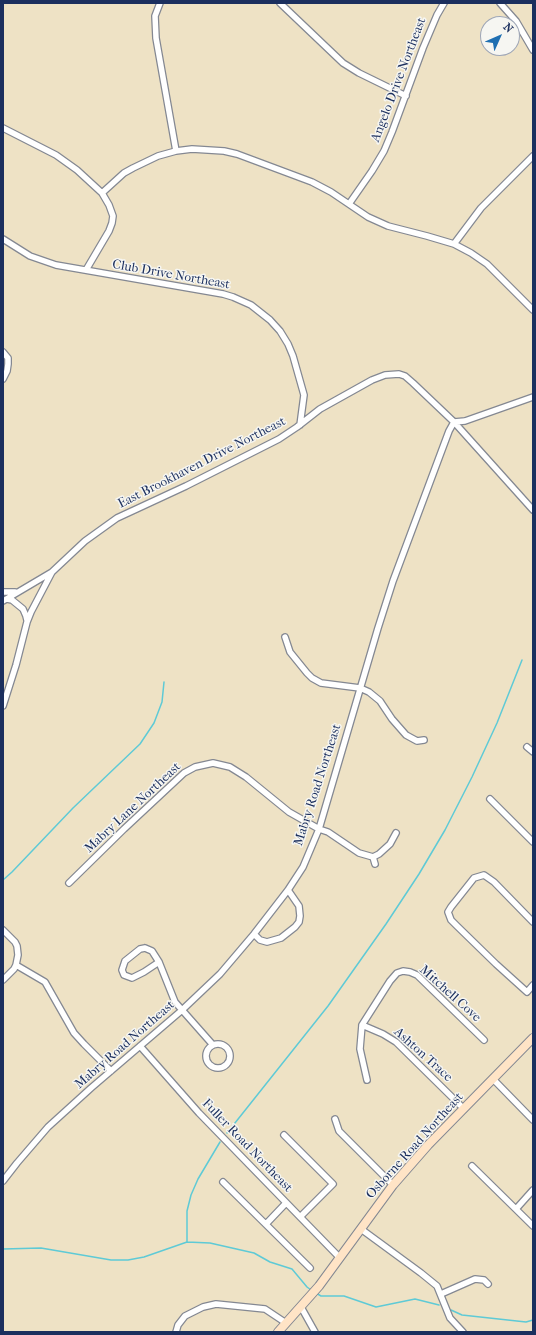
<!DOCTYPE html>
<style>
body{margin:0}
#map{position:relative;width:536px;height:1335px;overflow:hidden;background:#eee2c5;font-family:"IM FELL French Canon",serif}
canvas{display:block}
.frame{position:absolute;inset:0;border:4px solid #1b2f5e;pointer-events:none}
.north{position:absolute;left:480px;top:16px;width:40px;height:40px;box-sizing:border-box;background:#f6f6f2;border:1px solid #9ea6b7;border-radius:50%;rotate:45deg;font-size:11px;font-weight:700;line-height:16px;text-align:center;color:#1b2f5e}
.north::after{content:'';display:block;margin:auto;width:14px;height:18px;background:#1f6fb2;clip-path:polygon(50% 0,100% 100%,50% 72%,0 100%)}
</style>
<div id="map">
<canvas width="536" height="1335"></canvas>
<div class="frame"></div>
<div class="north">N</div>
</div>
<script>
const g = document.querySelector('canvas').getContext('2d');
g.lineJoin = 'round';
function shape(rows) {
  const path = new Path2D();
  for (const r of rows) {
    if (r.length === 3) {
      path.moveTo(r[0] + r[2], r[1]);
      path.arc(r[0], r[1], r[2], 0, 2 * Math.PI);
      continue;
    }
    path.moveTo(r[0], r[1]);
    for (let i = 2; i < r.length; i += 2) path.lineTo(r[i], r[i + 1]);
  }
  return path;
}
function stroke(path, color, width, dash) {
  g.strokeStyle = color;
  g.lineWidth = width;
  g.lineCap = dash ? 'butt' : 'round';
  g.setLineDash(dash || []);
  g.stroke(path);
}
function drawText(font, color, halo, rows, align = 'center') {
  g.font = font + ' "IM FELL French Canon",serif';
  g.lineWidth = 3;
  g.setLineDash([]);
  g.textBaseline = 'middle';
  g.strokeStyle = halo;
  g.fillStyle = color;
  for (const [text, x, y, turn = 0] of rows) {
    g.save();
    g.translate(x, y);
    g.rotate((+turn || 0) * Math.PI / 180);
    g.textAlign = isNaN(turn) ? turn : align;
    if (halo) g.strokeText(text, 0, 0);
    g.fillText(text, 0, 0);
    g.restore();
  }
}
stroke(shape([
 [3,880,12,872,73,808,140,744,154,723,162,702,164,682],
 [227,1133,328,1006,386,924,419,874,445,830,472,777,497,723,522,660],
 [187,1242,187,1211,191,1195,198,1179,220,1142],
 [3,1249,41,1248,111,1260,128,1260,144,1257,187,1242,210,1243,254,1253,270,1262,292,1269,307,1287,311,1290],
 [316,1293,321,1296,344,1296,376,1307,415,1299,439,1305],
 [451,1310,462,1315,526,1322,533,1320]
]), '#5ecad6', 1.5);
const street = shape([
 [160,3,155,16,156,38,176,151],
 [280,3,343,63,359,73,406,96],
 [500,3,516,21,533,50],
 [3,128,56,155,77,170,102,193,109,205,113,216,112,223,109,231,86,270],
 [102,193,124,173,133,168,158,156,176,151,192,149,224,151,237,154,312,182,331,192,368,217,388,226,427,236,454,244,471,253,487,264,533,310],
 [349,204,372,171,384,151,392,132,423,48,437,15,444,3],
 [3,239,30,256,56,265,223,294,233,297,251,305,270,320,280,331,288,344,293,356,304,395,300,425],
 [454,244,481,208,533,156],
 [3,352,8,358,8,364,7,371,3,379],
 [454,422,465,421,533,397],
 [4,592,15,592],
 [7,599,12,600,23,609,26,616,27,620],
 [3,601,52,572],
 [285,637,290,652,307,673,312,678,321,683,360,688,369,692,380,701,392,719,406,735,417,741,424,740],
 [3,706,16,665,27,622,31,612,52,572,85,541,117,518,186,486,279,439,297,427,320,409,372,380,385,375,399,374,405,376,413,383,454,422,533,510],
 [527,747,533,752],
 [490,799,533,842],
 [373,857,375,864],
 [69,883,124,829,184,773,195,767,213,763,230,767,246,777,289,812,319,829,328,832,359,853,373,857,379,854,390,844,396,833],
 [533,922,494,882,484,875,474,878,451,907,448,912,451,920,457,926,496,964,527,992,533,985],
 [3,930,15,942,17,946,18,955,16,965,14,969,3,980],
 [254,934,260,940,267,942,281,938,295,927,299,922,300,916,299,906,288,890],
 [145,948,152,951,159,962,144,972,132,978,124,975,122,970,125,961,140,949,145,948],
 [159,962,175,1002,213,1045],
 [16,965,45,982,74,1033,84,1044,111,1071],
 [362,1025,383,1034,396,1042,464,1109],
 [218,1056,12],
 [140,1046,199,1113,340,1258],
 [493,1079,533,1120],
 [367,1080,360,1049,362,1025,390,981,397,973,403,971,410,972,417,975,484,1040],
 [335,1119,339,1131,393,1185],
 [284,1135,333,1184,300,1217],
 [472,1166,533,1226],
 [3,1181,17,1163,48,1127,91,1088,181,1011,220,974,254,934,288,890,303,867,319,829,378,628,393,581,449,431,454,422],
 [223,1182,310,1268],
 [516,1209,533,1190],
 [266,1224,286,1203],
 [361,1229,421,1273,437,1286,450,1318,463,1332],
 [441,1294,475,1279,484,1280,488,1284],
 [301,1307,315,1332],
 [176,1332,178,1325,185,1316,203,1307,216,1304,265,1309,286,1323]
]);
const secondary = shape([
 [278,1332,319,1286,393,1185,428,1145,533,1038]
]);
stroke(street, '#848892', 8);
stroke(secondary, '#848892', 10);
stroke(street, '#fff', 5.5);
stroke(secondary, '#ffe4c6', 8);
drawText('13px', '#1b2f5e', '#f6f6f2', [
 ["Angelo Drive Northeast",399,80,-69],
 ["Club Drive Northeast",171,275,10],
 ["East Brookhaven Drive Northeast",202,463,-27],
 ["Mabry Road Northeast",318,785,-72],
 ["Mabry Lane Northeast",133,808,-43],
 ["Mitchell Cove",450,994,42],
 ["Mabry Road Northeast",125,1045,-41],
 ["Ashton Trace",423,1055,42],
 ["Fuller Road Northeast",247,1146,46],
 ["Osborne Road Northeast",415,1146,-48]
]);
</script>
